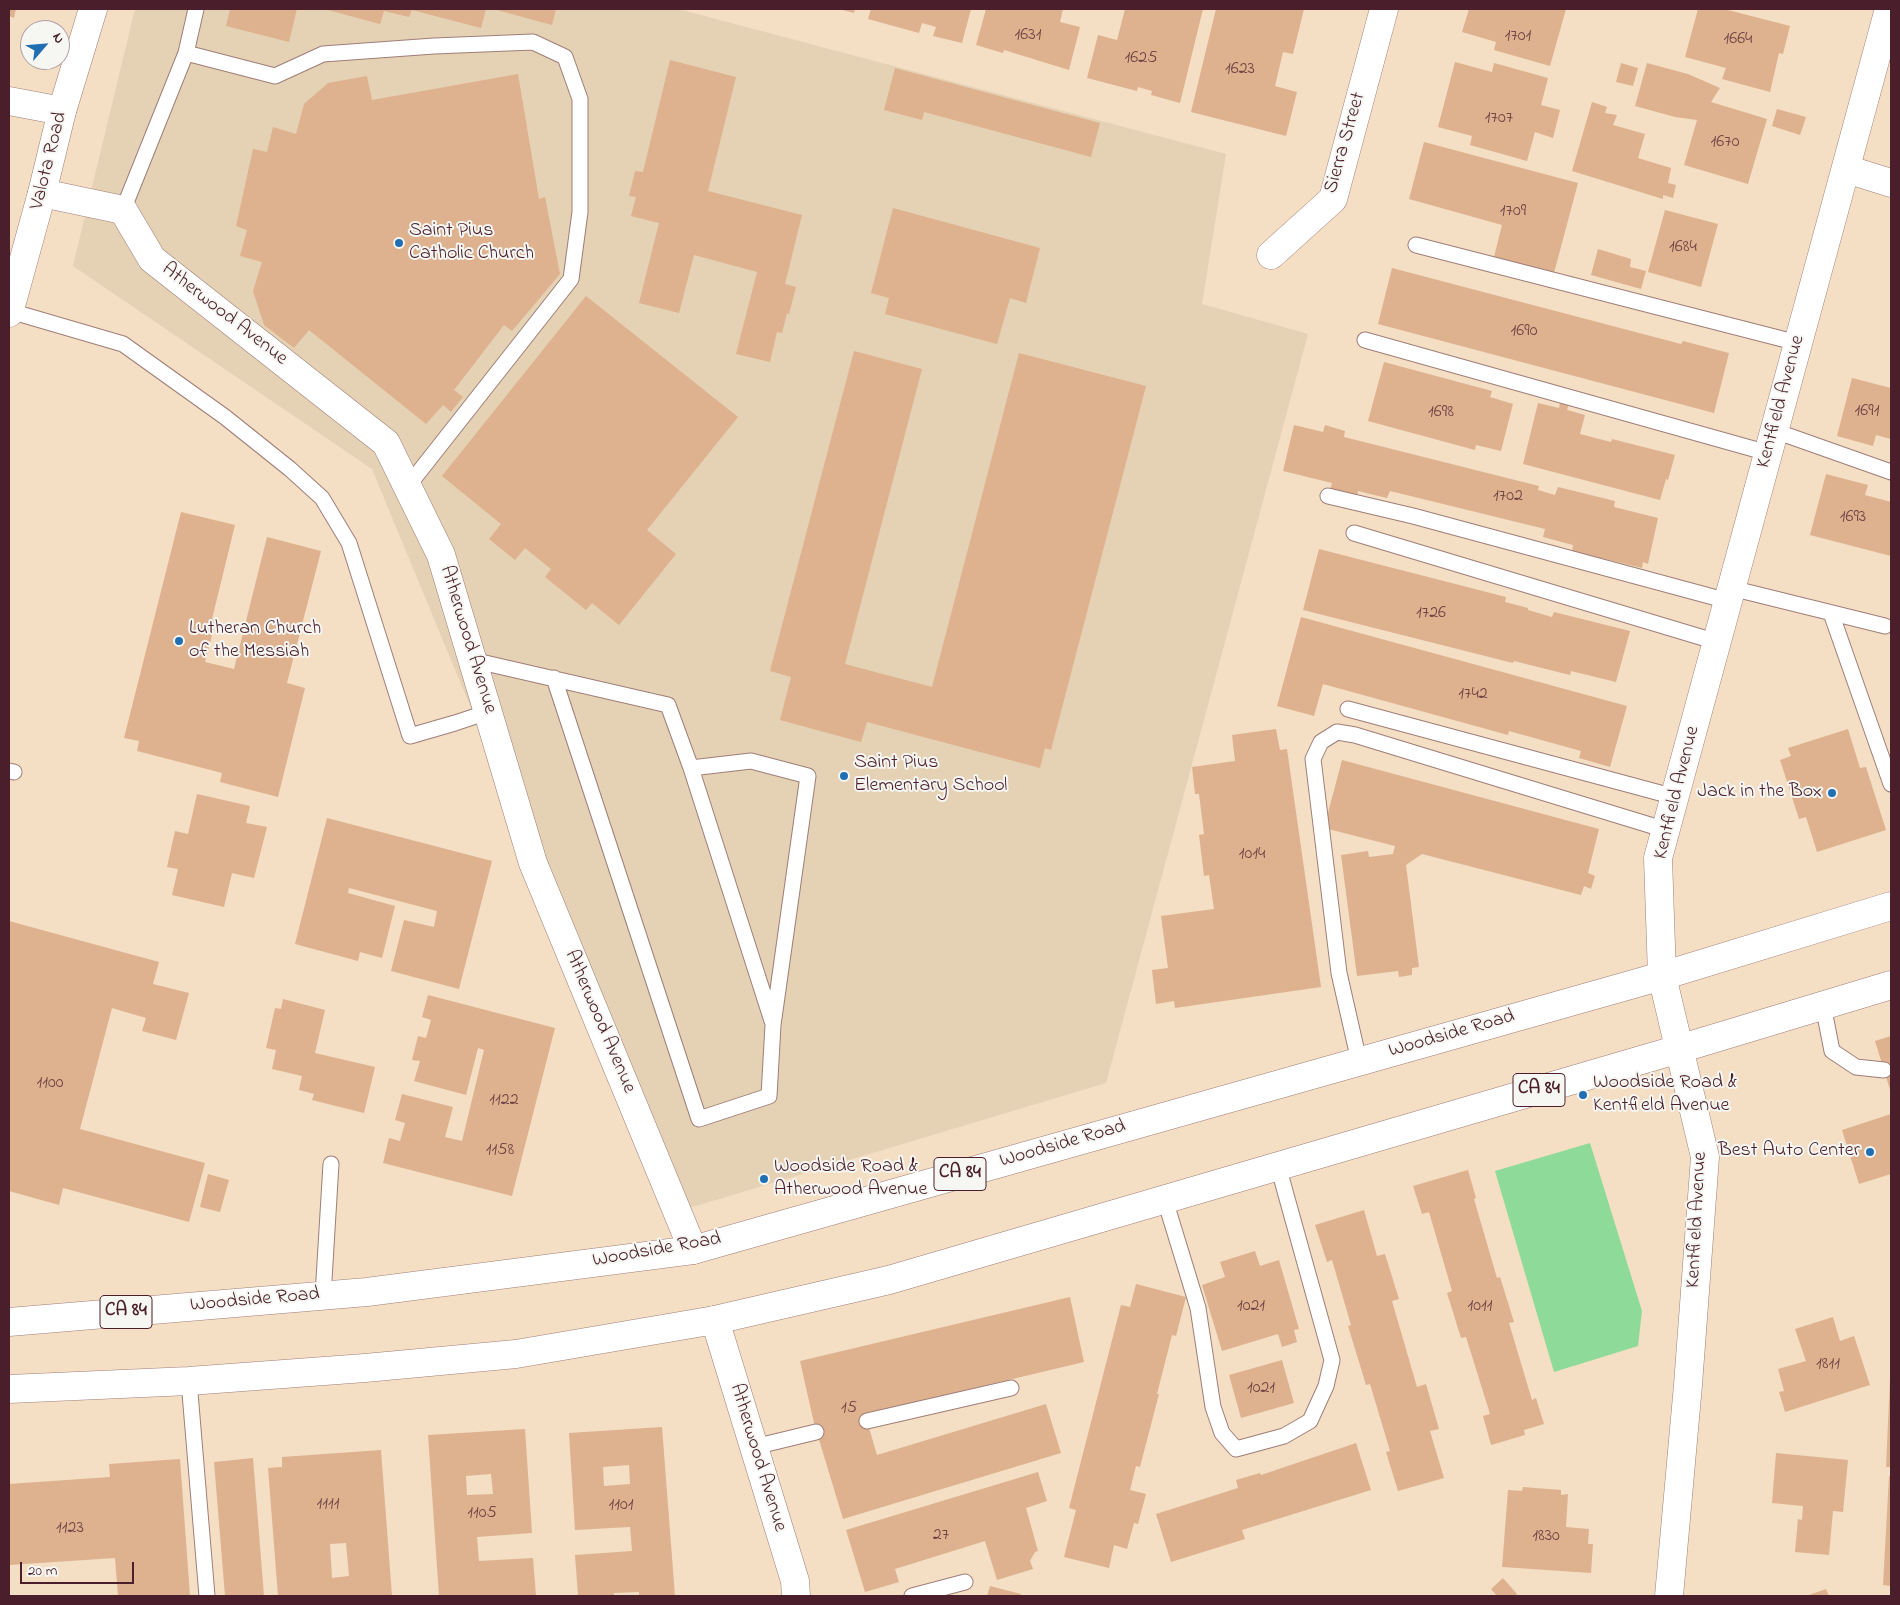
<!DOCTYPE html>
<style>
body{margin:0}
#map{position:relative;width:1900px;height:1605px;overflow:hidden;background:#f4dec4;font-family:"Indie Flower",sans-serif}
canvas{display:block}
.frame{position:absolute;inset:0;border:10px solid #4a1f2b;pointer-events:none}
.north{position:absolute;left:20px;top:20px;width:50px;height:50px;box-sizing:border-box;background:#f6f6f2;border:1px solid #b1a0a2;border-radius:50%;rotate:63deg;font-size:14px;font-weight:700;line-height:20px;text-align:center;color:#4a1f2b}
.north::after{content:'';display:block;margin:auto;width:18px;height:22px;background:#1f6fb2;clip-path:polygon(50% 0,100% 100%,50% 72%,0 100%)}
.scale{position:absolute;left:20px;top:1562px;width:114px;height:22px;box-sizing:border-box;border:2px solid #4a1f2b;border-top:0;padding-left:6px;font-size:15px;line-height:18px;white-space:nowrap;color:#4a1f2b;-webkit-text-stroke:4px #f6f6f2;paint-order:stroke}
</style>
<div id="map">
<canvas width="1900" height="1605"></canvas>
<div class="frame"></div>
<div class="north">N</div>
<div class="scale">20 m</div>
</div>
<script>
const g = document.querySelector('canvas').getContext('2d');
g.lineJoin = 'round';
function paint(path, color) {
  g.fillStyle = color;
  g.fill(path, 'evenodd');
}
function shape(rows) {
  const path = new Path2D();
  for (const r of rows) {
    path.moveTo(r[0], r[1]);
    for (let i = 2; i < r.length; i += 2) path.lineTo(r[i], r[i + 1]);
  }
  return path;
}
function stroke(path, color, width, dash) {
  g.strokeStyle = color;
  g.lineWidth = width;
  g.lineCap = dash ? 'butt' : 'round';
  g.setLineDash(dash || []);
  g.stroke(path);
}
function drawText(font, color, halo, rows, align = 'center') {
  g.font = font + ' "Indie Flower",sans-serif';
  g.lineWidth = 4;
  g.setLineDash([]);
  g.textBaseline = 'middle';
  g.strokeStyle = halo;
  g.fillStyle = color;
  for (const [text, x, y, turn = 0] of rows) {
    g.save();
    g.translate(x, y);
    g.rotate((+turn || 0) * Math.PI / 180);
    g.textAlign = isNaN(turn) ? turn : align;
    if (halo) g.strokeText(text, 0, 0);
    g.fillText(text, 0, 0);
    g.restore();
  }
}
paint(shape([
 [135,9,678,9,1226,154,1202,304,1308,334,1106,1083,679,1211,372,469,73,266]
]), '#e5d1b4');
paint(shape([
 [1590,1143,1642,1311,1638,1346,1554,1372,1495,1171]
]), '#8edb99');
paint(shape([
 [9,9,16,9,14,18,9,16],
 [230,9,297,9,289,42,226,26],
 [324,9,486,9,481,28,412,10,409,17,384,11,380,24],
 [493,9,556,9,552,25],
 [839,9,855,9,854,13],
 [871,9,971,9,962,43,933,36,936,27,922,23,919,33,868,19],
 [986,9,1063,9,1060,22,1080,27,1069,70,1004,50,1003,53,976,45],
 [1125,9,1203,9,1180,103,1151,95,1152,91,1138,87,1137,91,1087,78,1098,35,1117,40],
 [1216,9,1304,9,1293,54,1283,52,1275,86,1297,92,1286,136,1191,112],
 [1469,9,1566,9,1550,66,1494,50,1496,42,1462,32],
 [1698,9,1724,9,1790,26,1783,54,1779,53,1770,92,1722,79,1726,68,1685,57],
 [670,60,736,77,708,191,802,215,785,284,796,287,789,314,787,313,782,333,777,332,770,362,736,354,757,272,694,255,679,313,639,303,659,223,631,216,636,197,629,196,635,171,643,172],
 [1455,62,1492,72,1494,63,1548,78,1541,105,1560,110,1553,138,1535,132,1527,161,1470,145,1472,136,1438,127],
 [1621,63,1638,68,1633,86,1616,82],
 [1647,63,1688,74,1720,88,1711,102,1767,119,1748,184,1684,165,1697,120,1675,117,1635,106],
 [895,68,1100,123,1091,157,924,112,922,120,884,110],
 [518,74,539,199,545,197,560,274,512,331,504,325,454,390,463,397,451,412,443,405,426,424,309,330,294,348,264,325,253,291,262,262,240,256,247,230,236,226,253,149,267,152,273,127,296,134,304,104,328,83,367,76,372,100],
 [1592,102,1607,107,1605,113,1617,115,1613,125,1645,134,1638,158,1671,168,1668,183,1676,185,1673,198,1663,195,1663,199,1572,171],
 [1777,109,1806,117,1800,135,1772,126],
 [1424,142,1578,183,1554,273,1494,257,1502,225,1409,199],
 [893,208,1040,248,1026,303,1010,298,997,344,885,314,889,298,871,293],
 [1665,210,1718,224,1701,287,1648,272],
 [1598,249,1631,259,1630,267,1646,271,1641,289,1591,275],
 [1392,268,1681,344,1683,341,1729,353,1714,413,1378,324],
 [586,296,738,417,647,530,676,554,619,625,592,603,586,610,545,577,551,569,525,548,515,560,489,539,501,524,442,476],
 [854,351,922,369,845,664,932,687,1019,353,1146,386,1051,750,1045,748,1040,768,867,722,861,742,780,720,791,677,770,671],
 [1384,362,1492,391,1490,397,1513,404,1501,451,1476,445,1475,450,1368,421],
 [1852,378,1891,388,1891,439,1876,435,1873,446,1837,436],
 [1560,402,1569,404,1567,410,1585,415,1580,434,1611,442,1612,439,1675,455,1668,480,1666,479,1660,500,1523,464,1538,403,1559,408],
 [1294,425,1323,432,1325,425,1345,431,1344,437,1539,486,1538,490,1555,495,1558,487,1615,501,1614,507,1658,518,1648,564,1643,562,1642,568,1572,551,1573,545,1543,537,1545,529,1390,491,1387,498,1358,491,1357,496,1330,490,1332,483,1283,471],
 [1826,474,1868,485,1865,495,1891,502,1891,556,1810,535],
 [181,512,235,525,212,619,216,620,205,662,234,669,267,537,321,551,287,683,305,688,278,797,220,782,222,773,137,751,139,741,124,738],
 [1319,549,1506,597,1505,602,1528,608,1528,610,1552,617,1554,612,1630,631,1616,682,1571,671,1570,675,1514,661,1513,663,1303,610],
 [1301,617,1627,706,1610,767,1579,758,1581,751,1509,731,1508,735,1323,684,1314,716,1277,706],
 [1276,729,1280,750,1287,749,1321,987,1175,1008,1174,1001,1156,1004,1152,970,1168,968,1161,916,1214,909,1209,875,1204,876,1199,835,1204,834,1199,794,1195,794,1192,767,1235,761,1232,735],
 [1848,729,1860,768,1866,767,1886,830,1817,852,1806,817,1799,819,1780,760,1791,756,1788,748],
 [1342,760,1599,829,1588,873,1595,876,1591,889,1584,886,1581,895,1422,854,1406,865,1419,967,1412,968,1412,975,1399,977,1398,971,1357,976,1341,855,1368,851,1369,857,1393,854,1395,846,1324,828],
 [197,794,250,806,246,823,267,827,254,878,232,873,224,907,172,895,178,869,167,867,175,831,188,834],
 [327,818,492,861,459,989,391,971,404,920,434,927,437,911,349,888,348,893,395,906,382,958,360,952,358,961,295,944],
 [9,921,159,962,153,984,189,993,176,1040,142,1031,146,1018,112,1008,80,1129,205,1163,189,1222,63,1188,59,1205,9,1191],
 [428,995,555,1028,512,1196,383,1163,389,1138,400,1141,405,1123,395,1120,402,1094,453,1107,445,1137,462,1141,484,1050,478,1048,466,1095,414,1081,420,1061,412,1060,418,1036,426,1038,431,1020,422,1017],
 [283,999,325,1010,315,1053,375,1067,364,1113,312,1100,314,1094,299,1090,302,1076,272,1069,276,1050,266,1048,275,1008,281,1009],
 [1891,1036,1891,1093,1875,1041],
 [1891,1114,1891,1174,1859,1184,1842,1130],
 [1468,1170,1476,1198,1474,1199,1497,1278,1500,1277,1514,1322,1509,1323,1532,1400,1536,1398,1544,1424,1524,1430,1525,1435,1491,1445,1483,1416,1490,1414,1466,1337,1461,1338,1447,1293,1452,1291,1429,1212,1422,1214,1413,1186],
 [208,1174,229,1180,220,1212,200,1207],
 [1364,1210,1377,1256,1385,1254,1399,1299,1392,1301,1417,1387,1426,1384,1439,1429,1430,1431,1444,1478,1398,1491,1386,1452,1390,1451,1370,1384,1366,1385,1348,1326,1351,1325,1332,1260,1327,1262,1315,1225],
 [1255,1251,1260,1266,1279,1260,1299,1329,1294,1330,1297,1342,1282,1347,1278,1334,1222,1351,1202,1285,1225,1277,1220,1262],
 [1136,1284,1186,1297,1176,1336,1172,1335,1157,1394,1159,1394,1140,1467,1136,1466,1130,1490,1146,1494,1138,1524,1134,1523,1127,1549,1114,1545,1109,1568,1064,1557,1076,1510,1069,1508,1121,1305,1130,1307],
 [1070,1297,1084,1362,865,1414,877,1455,1046,1404,1061,1453,843,1519,814,1423,800,1361],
 [1833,1317,1840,1341,1854,1336,1870,1385,1785,1412,1779,1392,1784,1391,1778,1369,1806,1361,1795,1329],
 [1282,1360,1294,1403,1241,1418,1229,1375],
 [1890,1379,1891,1379,1891,1467,1886,1467],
 [662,1427,675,1596,639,1596,639,1592,614,1593,614,1596,578,1596,575,1555,632,1551,630,1527,575,1530,569,1433],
 [629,1465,630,1484,604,1486,603,1467],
 [525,1429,532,1533,477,1537,479,1561,533,1558,536,1596,439,1596,428,1435],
 [491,1474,493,1494,467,1495,466,1476],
 [1356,1443,1371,1490,1242,1530,1245,1539,1171,1562,1156,1514,1238,1488,1236,1480,1260,1473,1261,1475],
 [381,1450,392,1596,278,1596,268,1468,282,1467,282,1457],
 [346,1543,349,1576,332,1578,330,1544],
 [1776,1453,1848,1460,1843,1512,1833,1511,1829,1555,1795,1552,1798,1519,1802,1520,1803,1506,1772,1503],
 [253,1458,264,1596,225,1596,214,1462],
 [180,1459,190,1596,118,1596,115,1558,9,1565,9,1484,110,1477,109,1464],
 [1038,1472,1047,1501,1026,1508,1038,1551,1035,1552,1030,1561,1033,1569,997,1580,985,1541,895,1569,899,1582,865,1592,846,1530],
 [1889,1476,1891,1476,1891,1586,1883,1585],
 [1523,1487,1561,1490,1561,1495,1568,1494,1566,1527,1589,1529,1588,1544,1593,1544,1591,1573,1502,1567,1508,1490,1522,1491],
 [1503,1578,1517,1594,1515,1596,1497,1596,1491,1589],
 [990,1586,1021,1594,1020,1596,987,1596],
 [1826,1589,1829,1596,1806,1596]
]), '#deb28f');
const service = shape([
 [186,53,196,9],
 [123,210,186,53,275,76,323,54,434,46,533,42,565,57,580,99,580,212,571,279,408,486],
 [1416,245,1798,343],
 [10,311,123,344,225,417,290,469,322,498,349,543,410,736,455,723,488,712],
 [1365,340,1768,453],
 [1775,431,1891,472],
 [1328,496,1413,516,1728,601],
 [1354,533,1717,642],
 [1731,588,1885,626],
 [1831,613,1891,784],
 [472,660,668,705,691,768,751,761,808,776,773,1025,769,1096,699,1119,554,678],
 [1348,709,1675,797],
 [691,768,772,1021],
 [9,771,14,772],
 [1823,1005,1832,1051,1856,1067,1884,1070],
 [1359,1061,1339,973,1313,759,1321,742,1337,732,1355,735,1666,830],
 [1165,1200,1198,1308,1213,1407,1222,1433,1236,1449,1284,1436,1310,1421,1326,1386,1332,1360,1278,1166],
 [323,1296,331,1164],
 [189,1381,207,1596],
 [867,1421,1011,1388],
 [754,1447,816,1432],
 [912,1596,965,1582]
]);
const minor = shape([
 [9,101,62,111],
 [1846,169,1891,183],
 [42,193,123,210,152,259,386,443,441,555,533,863,693,1250],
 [1271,255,1333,199,1384,9],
 [715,1320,795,1581,796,1596],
 [1669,1596,1688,1385,1705,1157,1662,976,1658,858,1889,9]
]);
const tertiary = shape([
 [9,313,42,193,62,111,93,9]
]);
const primary = shape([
 [9,1322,367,1292,693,1250,1662,976,1891,906],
 [9,1389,189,1381,365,1368,516,1354,715,1320,889,1280,1679,1049,1891,985]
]);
stroke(service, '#9f7e78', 17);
stroke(minor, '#9f7e78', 29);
stroke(tertiary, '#9f7e78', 29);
stroke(primary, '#9f7e78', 29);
stroke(service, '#fff', 15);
stroke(minor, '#fff', 28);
stroke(tertiary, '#fff', 28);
stroke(primary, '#fff', 28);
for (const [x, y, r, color] of [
 [399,243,5,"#1f6fb2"],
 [179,641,5,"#1f6fb2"],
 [844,776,5,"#1f6fb2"],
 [1832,793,5,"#1f6fb2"],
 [1583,1095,5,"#1f6fb2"],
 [1870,1152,5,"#1f6fb2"],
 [764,1179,5,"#1f6fb2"]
]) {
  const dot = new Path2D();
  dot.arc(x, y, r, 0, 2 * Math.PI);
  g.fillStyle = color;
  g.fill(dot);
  stroke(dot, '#f6f6f2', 2);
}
drawText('18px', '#6f4444', null, [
 ["1631",1028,36],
 ["1701",1518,37],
 ["1664",1738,40],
 ["1625",1141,59],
 ["1623",1240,70],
 ["1707",1499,119],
 ["1670",1725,143],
 ["1709",1513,212],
 ["1684",1683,248],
 ["1690",1524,332],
 ["1691",1867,412],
 ["1698",1441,413],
 ["1702",1508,497],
 ["1693",1853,518],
 ["1726",1431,614],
 ["1742",1473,695],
 ["1014",1252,855],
 ["1100",50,1084],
 ["1122",504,1101],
 ["1158",500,1151],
 ["1021",1251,1307],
 ["1011",1480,1307],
 ["1811",1828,1365],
 ["1021",1261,1389],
 ["15",849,1409],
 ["1111",328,1505],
 ["1101",621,1506],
 ["1105",482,1514],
 ["1123",70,1529],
 ["27",941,1536],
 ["1830",1546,1537]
]);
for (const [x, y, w] of [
 [1539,1090,52],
 [960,1174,52],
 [126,1312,52]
]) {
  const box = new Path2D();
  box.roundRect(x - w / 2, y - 16.5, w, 33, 4);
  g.fillStyle = '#f6f6f2';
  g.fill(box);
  stroke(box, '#4a1f2b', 1);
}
drawText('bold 19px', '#4a1f2b', null, [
 ["CA 84",1539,1090],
 ["CA 84",960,1174],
 ["CA 84",126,1312]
]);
drawText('20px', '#4a1f2b', '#f6f6f2', [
 ["Sierra Street",1346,143,-74],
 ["Valota Road",50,161,-76],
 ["Atherwood Avenue",224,315,38],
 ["Kentfield Avenue",1782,402,-75],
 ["Atherwood Avenue",467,640,73],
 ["Kentfield Avenue",1678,793,-76],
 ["Atherwood Avenue",599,1022,67],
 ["Woodside Road",1452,1035,-16],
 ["Woodside Road",1063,1145,-16],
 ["Kentfield Avenue",1698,1220,-87],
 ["Woodside Road",657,1251,-10],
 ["Woodside Road",255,1301,-5],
 ["Atherwood Avenue",757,1458,73]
]);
drawText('20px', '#4a1f2b', '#f6f6f2', [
 ["Saint Pius",409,232],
 ["Catholic Church",409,255],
 ["Lutheran Church",189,630],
 ["of the Messiah",189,653],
 ["Saint Pius",854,764],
 ["Elementary School",854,787],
 ["Jack in the Box",1822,793,"right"],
 ["Woodside Road &",1593,1084],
 ["Kentfield Avenue",1593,1107],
 ["Best Auto Center",1860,1152,"right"],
 ["Woodside Road &",774,1168],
 ["Atherwood Avenue",774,1191]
], 'left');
</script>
